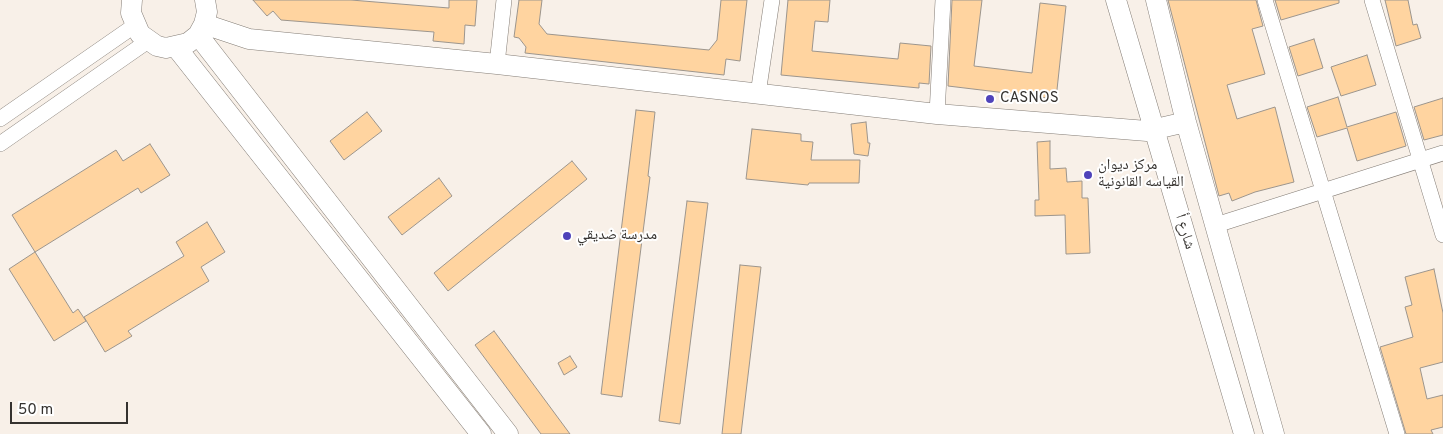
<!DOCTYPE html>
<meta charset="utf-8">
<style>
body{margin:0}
#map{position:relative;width:1443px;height:434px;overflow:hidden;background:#f8f0e8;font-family:Overpass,sans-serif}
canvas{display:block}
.scale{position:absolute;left:10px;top:402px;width:118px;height:22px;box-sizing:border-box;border:2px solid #35322f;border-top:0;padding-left:6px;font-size:15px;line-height:18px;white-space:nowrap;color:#35322f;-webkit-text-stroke:4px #fff;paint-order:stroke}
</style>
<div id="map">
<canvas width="1443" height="434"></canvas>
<div class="scale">50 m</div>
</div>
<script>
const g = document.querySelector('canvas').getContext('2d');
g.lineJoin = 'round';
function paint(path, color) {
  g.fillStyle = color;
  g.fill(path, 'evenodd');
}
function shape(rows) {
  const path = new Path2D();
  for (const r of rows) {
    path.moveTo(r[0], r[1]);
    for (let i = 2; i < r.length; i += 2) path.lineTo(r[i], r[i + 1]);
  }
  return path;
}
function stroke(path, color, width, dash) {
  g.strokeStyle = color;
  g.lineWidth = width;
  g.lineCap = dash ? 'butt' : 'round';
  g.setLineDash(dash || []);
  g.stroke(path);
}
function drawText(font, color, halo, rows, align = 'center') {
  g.font = font + ' Overpass,"Noto Naskh Arabic",sans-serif';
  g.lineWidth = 4;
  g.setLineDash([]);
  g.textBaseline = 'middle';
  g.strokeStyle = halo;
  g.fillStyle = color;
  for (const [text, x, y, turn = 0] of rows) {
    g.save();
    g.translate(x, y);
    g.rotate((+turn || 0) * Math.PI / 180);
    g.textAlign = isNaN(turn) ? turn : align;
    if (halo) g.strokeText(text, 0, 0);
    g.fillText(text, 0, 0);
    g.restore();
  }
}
const building = shape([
 [253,0,351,0,449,8,449,0,477,0,475,26,465,25,464,44,433,41,434,32,281,20,273,11,267,16,253,0],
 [519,0,542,0,539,24,547,34,709,50,717,40,721,0,747,0,740,61,726,59,724,75,525,53,526,47,519,38,514,37,519,0],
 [788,0,830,0,828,22,815,21,812,51,898,59,900,43,931,46,929,84,919,83,919,88,781,75,788,0],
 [952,0,982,0,974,66,1032,73,1040,3,1066,6,1056,99,948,86,952,0],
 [1168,0,1256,0,1263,26,1252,29,1265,74,1227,85,1237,119,1275,107,1294,182,1255,192,1232,201,1229,193,1219,196,1168,0],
 [1275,0,1339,0,1339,3,1281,20,1275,0],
 [1385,0,1408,0,1413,25,1417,24,1421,38,1396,46,1385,0],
 [1314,39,1323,68,1298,76,1289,47,1314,39],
 [1367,55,1376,85,1341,96,1331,67,1367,55],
 [1338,97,1347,127,1396,112,1406,146,1357,161,1347,128,1317,137,1307,107,1338,97],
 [1443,98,1443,135,1424,140,1414,107,1443,98],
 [636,110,655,112,648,176,650,177,622,397,601,394,636,110],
 [367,112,382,131,344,160,330,141,367,112],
 [866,122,868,143,870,143,868,156,854,154,851,124,866,122],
 [752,129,801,134,801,141,813,142,811,160,860,160,859,183,809,183,808,185,746,179,752,129],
 [1050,141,1050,169,1066,168,1067,182,1082,181,1082,198,1088,198,1090,253,1066,254,1065,215,1035,216,1035,200,1039,200,1037,142,1050,141],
 [150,144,170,175,141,193,138,188,35,252,12,215,116,150,123,161,150,144],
 [572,161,587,179,448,291,434,273,572,161],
 [439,178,452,196,402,235,388,217,439,178],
 [687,201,708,203,680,424,659,421,687,201],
 [207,222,225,252,201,267,209,281,128,331,132,336,105,352,84,317,184,256,176,242,207,222],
 [35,252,73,313,78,309,86,321,54,341,9,269,35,252],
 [740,265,761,267,741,434,722,434,740,265],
 [1434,269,1443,313,1443,362,1420,368,1427,399,1443,395,1443,427,1431,430,1433,434,1406,434,1380,347,1413,337,1405,307,1412,305,1405,277,1434,269],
 [494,331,570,434,541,434,475,345,494,331],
 [570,356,577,367,564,375,558,363,570,356]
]);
paint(building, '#ffd4a0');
stroke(building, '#9c958d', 1);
const street = shape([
 [1265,0,1397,434],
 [1372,0,1443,235],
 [497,64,504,0],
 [758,94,772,0],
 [937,114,943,0],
 [0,119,134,26],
 [0,144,148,41],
 [1216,225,1443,153]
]);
const secondary = shape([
 [132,0,131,13,140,34,157,46,166,48,188,43,198,35,204,24,207,12,205,0],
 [1116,0,1244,434],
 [1156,0,1186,122,1274,434],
 [204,24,249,39,497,64,937,114,1147,131,1186,122],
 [198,35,508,434],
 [176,47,481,434]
]);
stroke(street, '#847d76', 16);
stroke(secondary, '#847d76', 21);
stroke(street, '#fff', 15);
stroke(secondary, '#fff', 20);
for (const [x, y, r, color] of [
 [990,99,5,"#4f43ba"],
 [1088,175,5,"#4f43ba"],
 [567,236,5,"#4f43ba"]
]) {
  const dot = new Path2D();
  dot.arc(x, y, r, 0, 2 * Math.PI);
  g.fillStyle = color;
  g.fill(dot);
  stroke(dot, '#fff', 2);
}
drawText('15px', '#35322f', '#fff', [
 ["CASNOS",1000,99],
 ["مركز ديوان",1098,166],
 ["القياسه القانونية",1098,183],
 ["مدرسة ضديقي",577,236]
], 'left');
drawText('15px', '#35322f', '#fff', [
 ["شارع أ",1184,232,73]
]);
</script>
